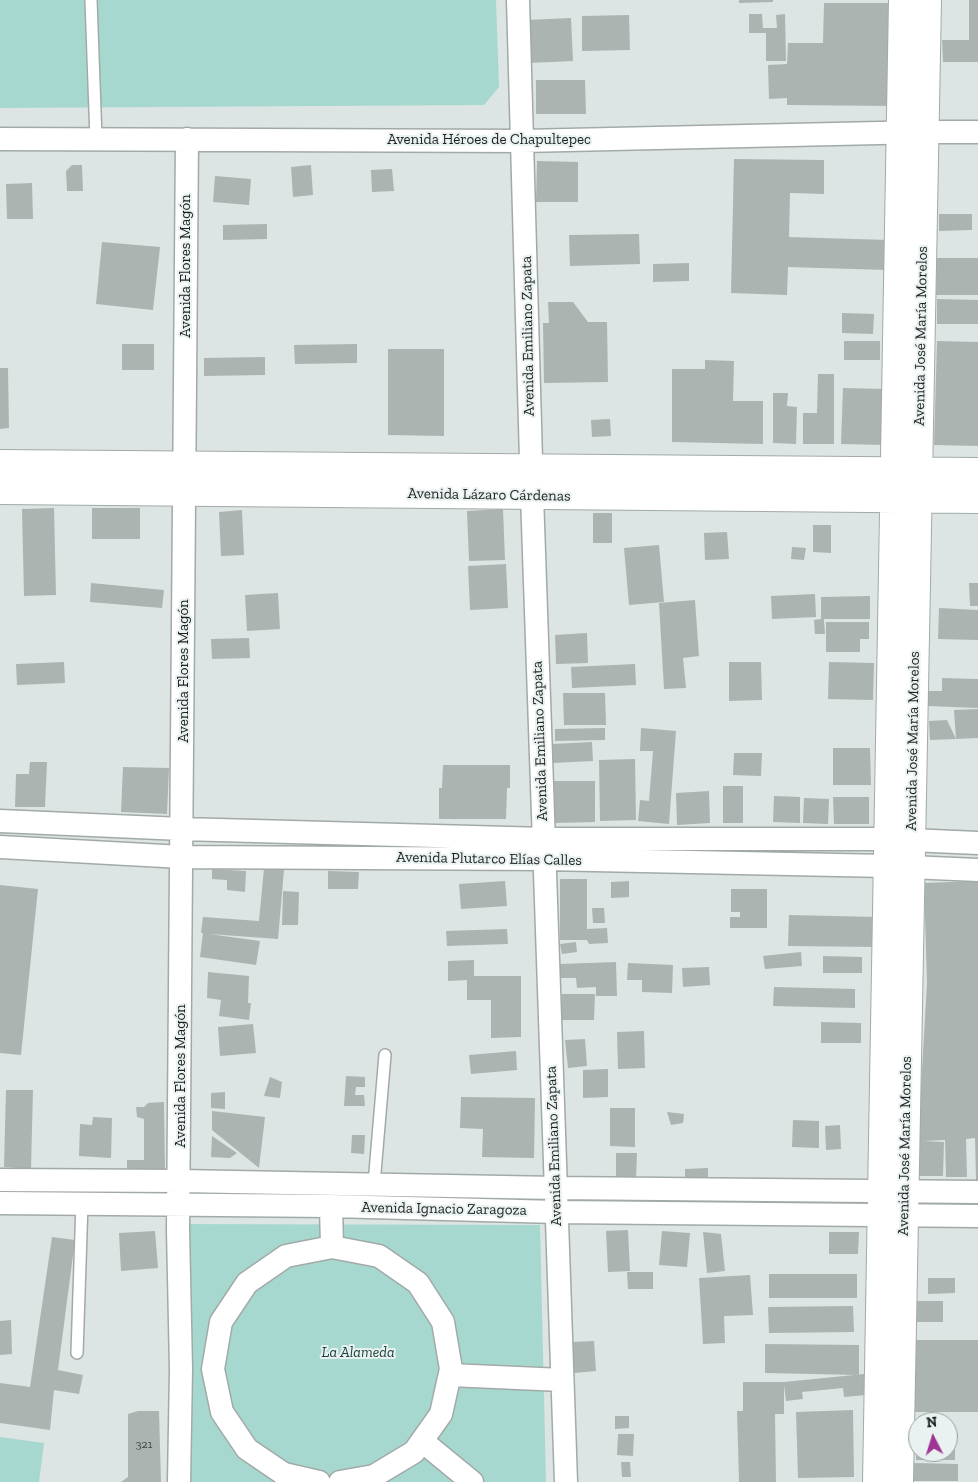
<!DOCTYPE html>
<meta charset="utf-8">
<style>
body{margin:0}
#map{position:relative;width:978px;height:1482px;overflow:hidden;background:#dce5e3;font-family:"Zilla Slab",serif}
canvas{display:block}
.north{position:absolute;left:908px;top:1412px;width:50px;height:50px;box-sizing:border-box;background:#e9f2f0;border:1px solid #989e9d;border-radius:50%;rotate:355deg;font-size:14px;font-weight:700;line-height:20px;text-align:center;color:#1e2121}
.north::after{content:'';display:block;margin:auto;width:18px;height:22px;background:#9f3494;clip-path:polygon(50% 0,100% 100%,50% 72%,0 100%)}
</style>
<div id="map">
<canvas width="978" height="1482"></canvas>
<div class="north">N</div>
</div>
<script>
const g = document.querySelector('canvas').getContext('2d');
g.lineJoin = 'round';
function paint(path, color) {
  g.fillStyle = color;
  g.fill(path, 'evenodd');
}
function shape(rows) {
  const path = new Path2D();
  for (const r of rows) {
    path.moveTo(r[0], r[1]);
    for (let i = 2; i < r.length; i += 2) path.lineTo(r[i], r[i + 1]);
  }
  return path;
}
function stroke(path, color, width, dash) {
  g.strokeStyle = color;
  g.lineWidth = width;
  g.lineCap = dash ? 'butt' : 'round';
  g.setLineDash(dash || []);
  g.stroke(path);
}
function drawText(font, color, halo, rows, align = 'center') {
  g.font = font + ' "Zilla Slab",serif';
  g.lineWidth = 4;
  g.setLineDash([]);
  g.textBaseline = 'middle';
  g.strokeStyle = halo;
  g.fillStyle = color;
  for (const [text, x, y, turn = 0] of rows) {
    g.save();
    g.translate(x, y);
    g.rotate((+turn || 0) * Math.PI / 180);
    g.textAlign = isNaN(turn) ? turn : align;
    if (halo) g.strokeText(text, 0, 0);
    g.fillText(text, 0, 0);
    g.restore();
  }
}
paint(shape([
 [0,0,496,0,499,87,484,105,0,108],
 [169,1224,540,1225,546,1482,178,1482],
 [0,1437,44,1443,39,1482,0,1482]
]), '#a7d8cf');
paint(shape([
 [739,0,773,0,773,2,739,3],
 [969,0,978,0,978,62,943,62,942,40,969,40],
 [824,3,893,3,892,106,787,105,787,98,769,99,768,65,787,64,788,43,823,43],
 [749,14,762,14,763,28,777,28,776,15,785,14,786,61,766,61,766,33,749,33],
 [629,15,630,50,582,51,582,16],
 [571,18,573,61,529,63,527,20],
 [536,80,585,80,586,114,536,114],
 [734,159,824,160,824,194,790,193,789,237,888,240,887,270,788,267,787,295,731,293],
 [537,161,578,162,578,202,536,202],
 [72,165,82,165,83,191,67,191,66,171],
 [311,165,313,195,293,197,291,167],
 [392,169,394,191,372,192,371,170],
 [215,176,251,179,249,205,213,202],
 [32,183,33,219,7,219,6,184],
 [939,214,972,214,972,230,939,231],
 [267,224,267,239,223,240,223,225],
 [639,234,640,264,570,266,569,235],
 [102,242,160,247,153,310,96,304],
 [937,258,978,258,978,295,936,295],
 [689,263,689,281,653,282,653,264],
 [937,299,978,300,978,324,937,324],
 [548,302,573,302,588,322,607,322,608,382,544,383,543,323,549,323],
 [842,313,874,314,873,334,842,333],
 [844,341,880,341,880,360,844,360],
 [937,341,978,342,978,446,934,445],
 [122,344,154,344,154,370,122,370],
 [357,344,357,363,295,364,294,345],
 [388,349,444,349,444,436,388,435],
 [265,357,265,375,204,376,204,358],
 [705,360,734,361,733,401,763,401,763,444,672,442,672,369,705,369],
 [0,368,8,368,9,428,0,429],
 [818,374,834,374,834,444,803,444,803,413,817,413],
 [843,388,886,389,885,445,841,444],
 [773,393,788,393,787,406,797,407,796,444,773,443],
 [610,419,611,436,592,437,591,420],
 [54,508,56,595,24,596,22,509],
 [92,508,140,508,140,539,92,539],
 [503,509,505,560,469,561,467,511],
 [242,510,244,555,221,556,219,512],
 [593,513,612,513,612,543,593,543],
 [813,525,831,525,831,553,813,552],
 [727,532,729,559,705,560,704,533],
 [659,545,664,602,629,605,624,548],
 [792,547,806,548,804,560,791,559],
 [506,564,508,608,470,610,468,566],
 [91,583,164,590,162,608,90,602],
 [969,583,978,583,978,606,970,606],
 [278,593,280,629,247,631,245,595],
 [815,594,816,617,772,619,771,596],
 [870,596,870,619,824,619,825,634,815,634,814,620,821,619,821,597],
 [695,600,699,656,683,658,686,688,664,689,659,603],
 [939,608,978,610,978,640,938,639],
 [826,622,869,622,869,639,860,639,860,652,826,652],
 [587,633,588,663,556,664,555,635],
 [249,638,250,658,212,659,211,639],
 [64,662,65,683,17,685,16,664],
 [729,662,761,662,762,700,729,701],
 [829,662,874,663,873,700,828,699],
 [635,664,636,685,572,688,571,667],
 [942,678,978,679,978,708,928,706,928,691,942,691],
 [563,693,605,693,606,725,564,725],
 [978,709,978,738,956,739,954,710],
 [947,720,956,739,930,740,929,721],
 [605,728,605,740,555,741,555,729],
 [641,728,676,731,669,824,638,821,640,800,649,801,653,751,640,751],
 [592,742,593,761,553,763,552,744],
 [833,748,870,748,871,785,833,785],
 [734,753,762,753,761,776,733,775],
 [635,759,636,820,600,821,599,760],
 [30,762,47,762,45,807,15,807,16,774,29,774],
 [443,765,510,765,510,788,507,788,506,819,439,819,439,788,442,788],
 [123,767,169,768,167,814,121,812],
 [554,781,595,781,595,822,555,823],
 [723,786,743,786,743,823,723,823],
 [709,791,710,823,677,825,676,793],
 [774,796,800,797,800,823,773,822],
 [833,797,869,797,869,824,834,824],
 [804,798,829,799,828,824,803,823],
 [264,868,284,870,278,939,209,934,260,941,256,965,200,957,203,933,201,933,203,917,259,921],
 [212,869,246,871,245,892,227,890,227,880,212,879],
 [328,871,359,872,358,889,328,889],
 [560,879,587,879,587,929,607,928,608,943,589,944,587,940,560,940],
 [505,881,507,906,461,909,459,884],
 [629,881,629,897,611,898,611,882],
 [978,881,978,1180,976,1180,975,1138,966,1139,967,1177,946,1177,945,1140,923,1141,944,1142,943,1176,916,1176,927,983,924,883],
 [0,885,38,889,21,1055,0,1053],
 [731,889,767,889,767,928,730,928,730,917,740,917,740,912,731,912],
 [283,891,299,892,298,925,282,925],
 [592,908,604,908,605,923,593,923],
 [789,915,877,917,876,947,788,946],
 [507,929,508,944,447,946,446,931],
 [576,942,577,952,562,954,560,944],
 [801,952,802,966,765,969,763,956],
 [823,956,862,957,862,973,823,973],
 [474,960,474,976,521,976,521,1037,491,1038,491,1000,467,1000,467,980,448,981,448,961],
 [616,962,617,996,596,996,596,987,577,988,576,978,560,978,560,964],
 [628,963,673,965,672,993,642,992,642,980,627,980],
 [709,967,710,985,683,987,682,968],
 [208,972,249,976,248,1003,251,1003,249,1020,219,1016,221,1000,207,998],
 [774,987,855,989,855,1008,773,1006],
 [562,994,595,994,594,1020,562,1020],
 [821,1022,861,1023,861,1043,821,1043],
 [253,1024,256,1053,220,1056,218,1027],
 [644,1031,645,1068,618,1069,617,1032],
 [585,1039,587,1066,568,1068,565,1040],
 [516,1051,517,1070,471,1074,469,1055],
 [608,1069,608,1097,583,1098,583,1070],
 [346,1076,365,1077,365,1087,356,1087,355,1095,364,1095,365,1106,344,1106],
 [270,1077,282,1082,280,1098,264,1096],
 [6,1090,33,1090,31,1169,4,1167],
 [225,1092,225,1109,211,1108,211,1093],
 [461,1097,535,1098,534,1158,482,1157,483,1129,460,1128],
 [164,1102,165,1170,127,1170,127,1160,144,1160,144,1119,137,1117,136,1107,144,1107,148,1103],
 [610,1108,635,1108,635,1147,610,1146],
 [212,1111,265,1117,259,1168,212,1130],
 [667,1112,684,1114,683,1123,671,1125],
 [93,1117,112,1118,111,1158,79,1156,80,1124,92,1125],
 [793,1120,819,1121,819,1148,792,1147],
 [840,1125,841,1149,826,1150,825,1126],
 [352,1135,365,1135,364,1154,351,1153],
 [212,1136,237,1153,230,1158,211,1157],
 [616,1153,637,1153,636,1179,616,1179],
 [708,1168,708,1181,685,1181,685,1169],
 [628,1230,630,1271,608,1272,606,1231],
 [155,1231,158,1268,121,1271,119,1233],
 [662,1231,690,1233,687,1267,659,1265],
 [703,1232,721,1234,725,1271,707,1273],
 [829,1232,859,1232,858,1254,829,1254],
 [52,1237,75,1240,58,1370,83,1375,79,1394,54,1390,50,1430,0,1423,0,1383,30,1387],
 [627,1272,653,1272,653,1289,628,1289],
 [769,1274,857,1274,857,1298,769,1298],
 [750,1275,753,1315,724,1316,725,1343,703,1344,699,1278],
 [928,1278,955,1278,955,1293,928,1294],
 [914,1301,943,1301,943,1322,914,1322],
 [853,1306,854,1332,769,1333,768,1307],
 [11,1320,12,1354,0,1355,0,1321],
 [914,1340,978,1340,978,1412,914,1412],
 [594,1341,596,1371,574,1373,572,1342],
 [765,1344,859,1345,859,1375,765,1373],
 [864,1374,866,1395,844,1397,843,1388,802,1392,803,1399,786,1401,784,1385,784,1414,775,1414,776,1482,739,1482,737,1411,743,1411,743,1382,784,1382],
 [853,1410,854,1477,798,1478,796,1412],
 [138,1411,159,1411,161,1482,121,1482,128,1477,128,1414],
 [615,1416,629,1416,629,1428,615,1429],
 [618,1434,634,1434,633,1456,617,1455],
 [916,1444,918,1444,918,1452,948,1452,948,1444,955,1444,955,1460,916,1460],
 [621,1462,630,1462,631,1477,622,1477],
 [914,1463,958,1464,958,1481,914,1481]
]), '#acb4b2');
const lane = shape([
 [91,0,96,139],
 [374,1184,385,1055],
 [77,1353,82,1203]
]);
const street = shape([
 [518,0,532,495,566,1482],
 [0,139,523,141,924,132,978,132],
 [0,821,182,829,544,839,888,839,978,843],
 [0,847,182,857,544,859,887,866,978,870],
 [0,1180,180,1181,556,1188,978,1192],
 [0,1203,331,1206,557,1212,978,1216],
 [331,1206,332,1247],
 [450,1375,562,1380],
 [422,1441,472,1482],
 [179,1482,181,1369,178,1230,187,139],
 [319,1482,284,1474,247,1449,222,1412,213,1369,221,1322,247,1283,286,1256,332,1247,379,1256,418,1283,443,1322,451,1369,441,1414,414,1452,374,1476,340,1482]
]);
const secondary = shape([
 [0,464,978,472],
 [0,490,978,499],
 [877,1482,903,0],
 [899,1482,927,0]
]);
stroke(lane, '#a2aaa8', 14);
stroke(street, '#a2aaa8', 25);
stroke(secondary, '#a2aaa8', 30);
stroke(lane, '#fff', 11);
stroke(street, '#fff', 22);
stroke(secondary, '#fff', 28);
drawText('12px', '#424645', null, [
 ["321",144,1445]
]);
drawText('15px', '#1e2121', '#e9f2f0', [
 ["Avenida Héroes de Chapultepec",489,140],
 ["Avenida Flores Magón",186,266,-90],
 ["Avenida Emiliano Zapata",528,336,-91],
 ["Avenida José María Morelos",921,336,-89],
 ["Avenida Lázaro Cárdenas",489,495,1],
 ["Avenida Flores Magón",184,671,-90],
 ["Avenida Emiliano Zapata",540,741,-92],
 ["Avenida José María Morelos",913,741,-89],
 ["Avenida Plutarco Elías Calles",489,859,1],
 ["Avenida Flores Magón",181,1076,-90],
 ["Avenida Emiliano Zapata",554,1146,-92],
 ["Avenida José María Morelos",905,1146,-89],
 ["Avenida Ignacio Zaragoza",444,1209,1]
]);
drawText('italic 15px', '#19403a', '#e9f2f0', [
 ["La Alameda",358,1353]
]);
</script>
